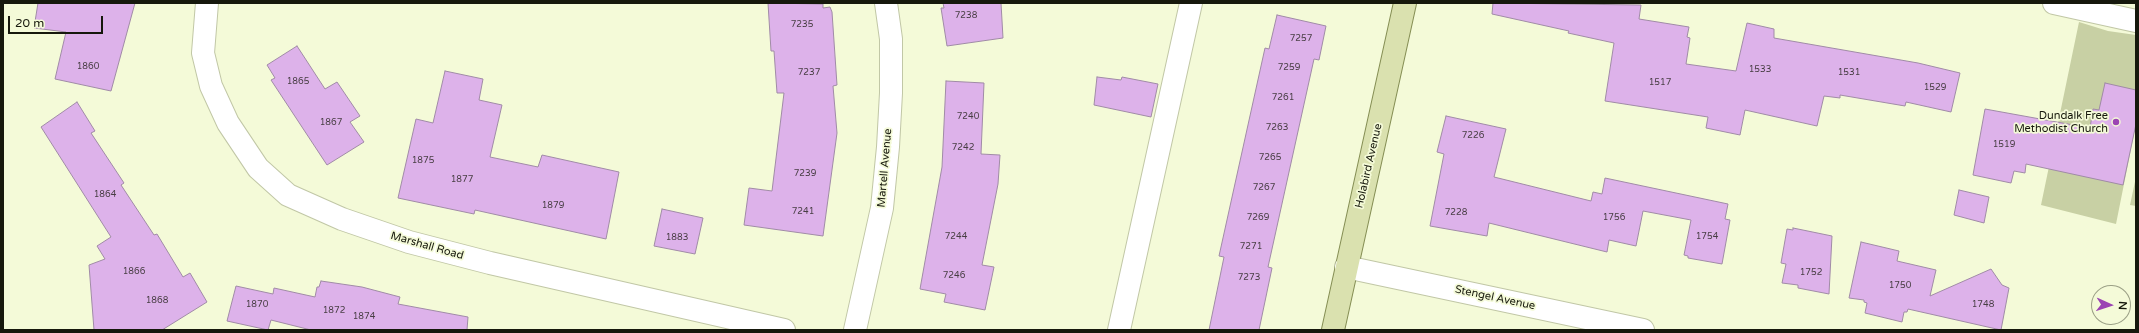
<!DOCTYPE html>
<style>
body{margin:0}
#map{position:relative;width:2139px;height:333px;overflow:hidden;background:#f4fad8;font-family:"Varela Round",sans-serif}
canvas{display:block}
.frame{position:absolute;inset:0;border:4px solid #16180c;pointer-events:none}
.north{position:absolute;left:2091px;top:285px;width:40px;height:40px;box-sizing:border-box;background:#f4fad8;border:1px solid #9ba086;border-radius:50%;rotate:93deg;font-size:11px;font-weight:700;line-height:16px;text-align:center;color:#16180c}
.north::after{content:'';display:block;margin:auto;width:14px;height:18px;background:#9b45b3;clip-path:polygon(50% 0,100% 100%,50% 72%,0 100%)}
.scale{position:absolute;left:8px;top:16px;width:95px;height:18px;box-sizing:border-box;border:2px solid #16180c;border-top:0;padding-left:5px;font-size:12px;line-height:14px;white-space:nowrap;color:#16180c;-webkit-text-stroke:3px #f4fad8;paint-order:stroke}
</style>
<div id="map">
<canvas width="2139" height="333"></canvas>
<div class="frame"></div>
<div class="north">N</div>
<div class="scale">20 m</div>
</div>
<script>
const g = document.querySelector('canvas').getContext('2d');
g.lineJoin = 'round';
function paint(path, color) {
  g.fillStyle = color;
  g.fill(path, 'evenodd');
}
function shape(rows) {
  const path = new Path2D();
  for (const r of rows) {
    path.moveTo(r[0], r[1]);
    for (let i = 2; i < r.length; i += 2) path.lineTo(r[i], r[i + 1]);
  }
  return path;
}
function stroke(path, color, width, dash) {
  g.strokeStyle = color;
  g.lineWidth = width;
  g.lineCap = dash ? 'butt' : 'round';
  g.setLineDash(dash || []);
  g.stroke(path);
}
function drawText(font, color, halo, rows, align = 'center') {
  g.font = font + ' "Varela Round",sans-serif';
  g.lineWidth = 3.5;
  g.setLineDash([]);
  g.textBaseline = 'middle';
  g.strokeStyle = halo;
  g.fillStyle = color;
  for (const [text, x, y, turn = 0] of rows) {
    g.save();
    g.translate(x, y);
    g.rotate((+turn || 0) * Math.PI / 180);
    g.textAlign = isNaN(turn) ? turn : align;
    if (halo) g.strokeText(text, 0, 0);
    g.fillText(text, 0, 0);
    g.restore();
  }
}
paint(shape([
 [2079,22,2108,31,2136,35,2136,124,2116,224,2041,205],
 [2136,177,2136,206,2130,205]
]), '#c8d0a4');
const building = shape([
 [38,3,135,3,111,91,55,79,66,32,34,28,38,3],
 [768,3,823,4,823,8,830,7,832,12,837,85,833,86,837,133,823,236,744,225,749,188,772,191,784,93,777,93,774,51,771,51,768,3],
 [943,3,1001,3,1003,38,947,46,941,8,944,8,943,3],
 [1493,3,1641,5,1639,19,1689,27,1687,37,1690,38,1686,64,1736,71,1747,23,1774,29,1774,38,1918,63,1960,73,1951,112,1906,102,1905,106,1840,95,1840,98,1824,96,1817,126,1745,110,1740,135,1706,128,1708,117,1605,101,1614,43,1568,33,1569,31,1492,14,1493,3],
 [1277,15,1326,26,1319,60,1314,59,1268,267,1272,268,1259,330,1209,330,1224,257,1219,256,1265,48,1269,49,1277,15],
 [297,46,325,89,337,82,360,116,350,122,364,142,327,165,271,80,275,78,267,65,297,46],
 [445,71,483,79,479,100,502,105,490,157,538,167,542,155,619,172,606,239,475,210,474,214,398,198,416,119,433,123,445,71],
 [1097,77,1121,80,1122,77,1158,84,1151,117,1094,105,1097,77],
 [946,81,984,83,981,154,1000,155,998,184,982,265,994,267,985,310,944,302,946,294,920,289,942,167,946,81],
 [2105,83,2136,90,2136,124,2123,185,2026,164,2025,173,2014,171,2011,183,1973,175,1985,109,2090,128,2093,109,2099,110,2105,83],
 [77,102,95,131,91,133,124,183,121,185,154,235,157,234,183,277,190,273,207,302,162,330,94,330,89,265,105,259,97,246,111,237,41,127,77,102],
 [1446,116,1506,129,1494,177,1591,201,1593,192,1602,194,1605,178,1728,204,1725,219,1730,220,1722,264,1688,258,1688,256,1684,255,1691,220,1643,211,1636,246,1609,240,1607,252,1489,223,1487,236,1430,226,1444,154,1437,152,1446,116],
 [1959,190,1989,197,1984,223,1954,215,1959,190],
 [662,209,703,218,695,254,654,246,662,209],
 [1793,228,1832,236,1829,294,1798,288,1798,285,1782,283,1786,264,1781,263,1787,229,1793,230,1793,228],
 [1861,242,1899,251,1897,261,1936,270,1930,296,1991,269,2002,285,2009,288,2001,330,1908,309,1907,312,1904,312,1902,322,1865,313,1867,303,1864,302,1864,300,1849,298,1861,242],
 [321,281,362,287,400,297,398,304,468,317,467,330,311,330,271,320,268,330,227,321,236,286,273,294,274,288,315,297,317,287,319,287,321,281]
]);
paint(building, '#ddb2ea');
stroke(building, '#a08ba6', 1);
const minor = shape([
 [207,3,203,53,211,86,228,123,258,168,288,195,342,219,409,242,490,263,784,330],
 [2054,3,2136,21],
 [1346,267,1643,330],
 [855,330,882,208,888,147,891,93,891,39,886,3],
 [1119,330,1191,3]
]);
const major = shape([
 [1333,330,1405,3]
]);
stroke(minor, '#c1c7a6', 24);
stroke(major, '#858e54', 24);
stroke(minor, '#fff', 22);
stroke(major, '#dae1af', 22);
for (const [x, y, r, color] of [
 [2116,122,4,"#9b45b3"]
]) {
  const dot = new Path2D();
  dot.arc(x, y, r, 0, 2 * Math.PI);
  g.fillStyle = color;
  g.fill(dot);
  stroke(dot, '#f4fad8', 1.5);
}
drawText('9px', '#483e44', null, [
 ["7238",966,16],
 ["7235",802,25],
 ["7257",1301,39],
 ["1860",88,67],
 ["7259",1289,68],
 ["1533",1760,70],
 ["7237",809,73],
 ["1531",1849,73],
 ["1865",298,82],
 ["1517",1660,83],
 ["1529",1935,88],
 ["7261",1283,98],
 ["7240",968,117],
 ["1867",331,123],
 ["7263",1277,128],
 ["7226",1473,136],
 ["1519",2004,145],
 ["7242",963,148],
 ["7265",1270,158],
 ["1875",423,161],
 ["7239",805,174],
 ["1877",462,180],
 ["7267",1264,188],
 ["1864",105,195],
 ["1879",553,206],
 ["7241",803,212],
 ["7228",1456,213],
 ["7269",1258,218],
 ["1756",1614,218],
 ["7244",956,237],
 ["1754",1707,237],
 ["1883",677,238],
 ["7271",1251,247],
 ["1866",134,272],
 ["1752",1811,273],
 ["7246",954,276],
 ["7273",1249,278],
 ["1750",1900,286],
 ["1868",157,301],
 ["1870",257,305],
 ["1748",1983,305],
 ["1872",334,311],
 ["1874",364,317]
]);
drawText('11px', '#16180c', '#f4fad8', [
 ["Dundalk Free",2108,116],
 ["Methodist Church",2108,129]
], 'right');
drawText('11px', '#16180c', '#f4fad8', [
 ["Holabird Avenue",1369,166,-77],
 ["Martell Avenue",885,168,-85],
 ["Marshall Road",427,246,16],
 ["Stengel Avenue",1495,298,12]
]);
</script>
